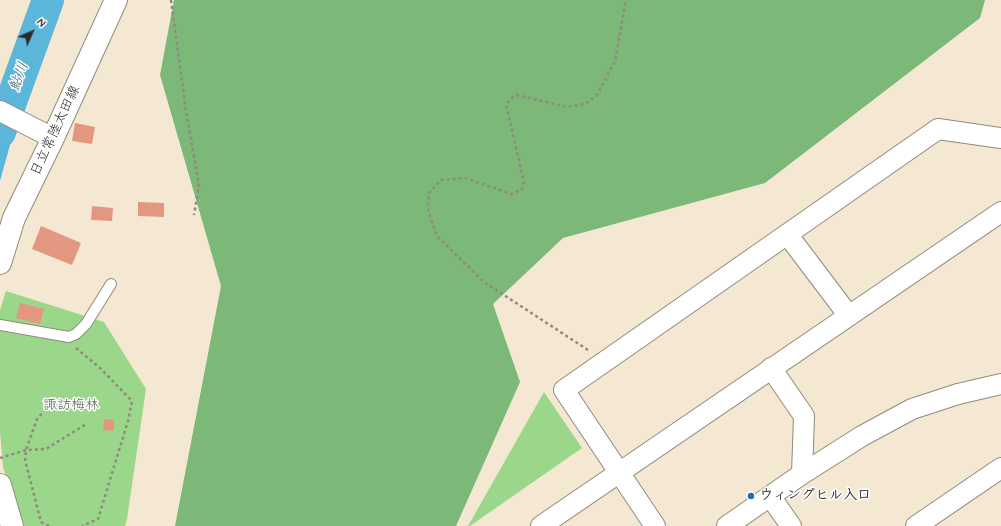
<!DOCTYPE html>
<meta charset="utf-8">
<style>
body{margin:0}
#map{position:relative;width:1001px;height:526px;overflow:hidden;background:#f5e8d2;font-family:Mynerve,sans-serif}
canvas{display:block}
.north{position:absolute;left:12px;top:12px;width:40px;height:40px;-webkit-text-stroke:3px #fff;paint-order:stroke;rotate:45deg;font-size:11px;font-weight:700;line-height:16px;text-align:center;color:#2b2b2b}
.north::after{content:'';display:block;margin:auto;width:14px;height:18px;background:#2b2b2b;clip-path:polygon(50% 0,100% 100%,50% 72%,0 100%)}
</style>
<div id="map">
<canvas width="1001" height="526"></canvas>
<div class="north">N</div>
</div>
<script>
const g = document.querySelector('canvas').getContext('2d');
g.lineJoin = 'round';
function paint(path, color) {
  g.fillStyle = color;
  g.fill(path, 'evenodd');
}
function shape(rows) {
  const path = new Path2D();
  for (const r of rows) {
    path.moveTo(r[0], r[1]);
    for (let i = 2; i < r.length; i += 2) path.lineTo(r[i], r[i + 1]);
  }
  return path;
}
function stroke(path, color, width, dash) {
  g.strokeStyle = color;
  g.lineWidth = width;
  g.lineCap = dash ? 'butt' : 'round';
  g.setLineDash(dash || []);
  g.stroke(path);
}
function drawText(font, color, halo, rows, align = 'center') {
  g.font = font + ' Mynerve,"Klee One",sans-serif';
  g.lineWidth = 3;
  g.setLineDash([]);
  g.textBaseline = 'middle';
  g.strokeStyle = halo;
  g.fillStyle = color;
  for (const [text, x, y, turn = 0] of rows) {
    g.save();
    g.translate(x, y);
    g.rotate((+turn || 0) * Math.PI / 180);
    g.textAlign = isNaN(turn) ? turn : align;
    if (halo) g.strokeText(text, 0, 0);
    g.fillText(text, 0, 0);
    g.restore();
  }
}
paint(shape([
 [6,291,104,322,146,389,127,519,125,526,24,526,3,467,0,431,0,310],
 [544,392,582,448,470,526,468,526]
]), '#9bd78b');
paint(shape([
 [174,0,985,0,980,18,765,183,563,238,493,304,520,382,456,526,175,526,221,286,160,75]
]), '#7cb877');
paint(shape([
 [0,120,15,127,0,181]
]), '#5bb6d9');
stroke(shape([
 [0,132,48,0]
]), '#5bb6d9', 32);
paint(shape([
 [75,123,95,127,92,144,72,141],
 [138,202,164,203,164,217,138,216],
 [92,206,113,208,112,221,91,220],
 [41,226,81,243,72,265,32,249],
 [20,303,44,309,40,324,16,318],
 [104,419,114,420,114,431,103,430]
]), '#e49780');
const lane = shape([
 [0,325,69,337,76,334,86,324,111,284]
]);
const street = shape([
 [0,111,53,138],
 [787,234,849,316],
 [771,368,804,416,802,474],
 [770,496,791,526],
 [541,526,1001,212],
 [655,526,564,390,938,129,1001,138],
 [727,526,802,474,862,436,912,409,958,394,1001,384],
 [916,526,1001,468]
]);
const primary = shape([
 [0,263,14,218,53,138,116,0],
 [0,485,12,526]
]);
stroke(lane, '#908a7e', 12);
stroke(street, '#908a7e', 22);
stroke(primary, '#908a7e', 24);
stroke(shape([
 [171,0,186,111,199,185,194,215],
 [76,348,100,368,132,401,128,421,98,519,82,526],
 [588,350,484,282,437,236,428,210,429,193,441,180,465,178,512,194,522,189,524,182,506,105,510,99,517,95,567,107,585,104,597,95,615,61,626,0],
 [0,458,26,450,46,449,86,424],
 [49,526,41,522,25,460,26,450,37,419,51,404,56,404]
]), '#908a7e', 2.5, [3, 3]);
stroke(lane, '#fff', 10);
stroke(street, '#fff', 20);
stroke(primary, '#fff', 22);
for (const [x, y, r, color] of [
 [751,496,4,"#1f6fb2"]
]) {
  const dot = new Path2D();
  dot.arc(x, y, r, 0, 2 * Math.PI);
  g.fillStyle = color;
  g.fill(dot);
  stroke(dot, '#fff', 1.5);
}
drawText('14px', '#2b2b2b', '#fff', [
 ["日立常陸太田線",56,131,-65]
]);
drawText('14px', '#4d5f48', '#fff', [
 ["諏訪梅林",71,406]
]);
drawText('bold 14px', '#2b2b2b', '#fff', [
 ["ウィングヒル入口",759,496]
], 'left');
drawText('italic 15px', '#3e6371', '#fff', [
 ["鮎川",20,77,-70]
]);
</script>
